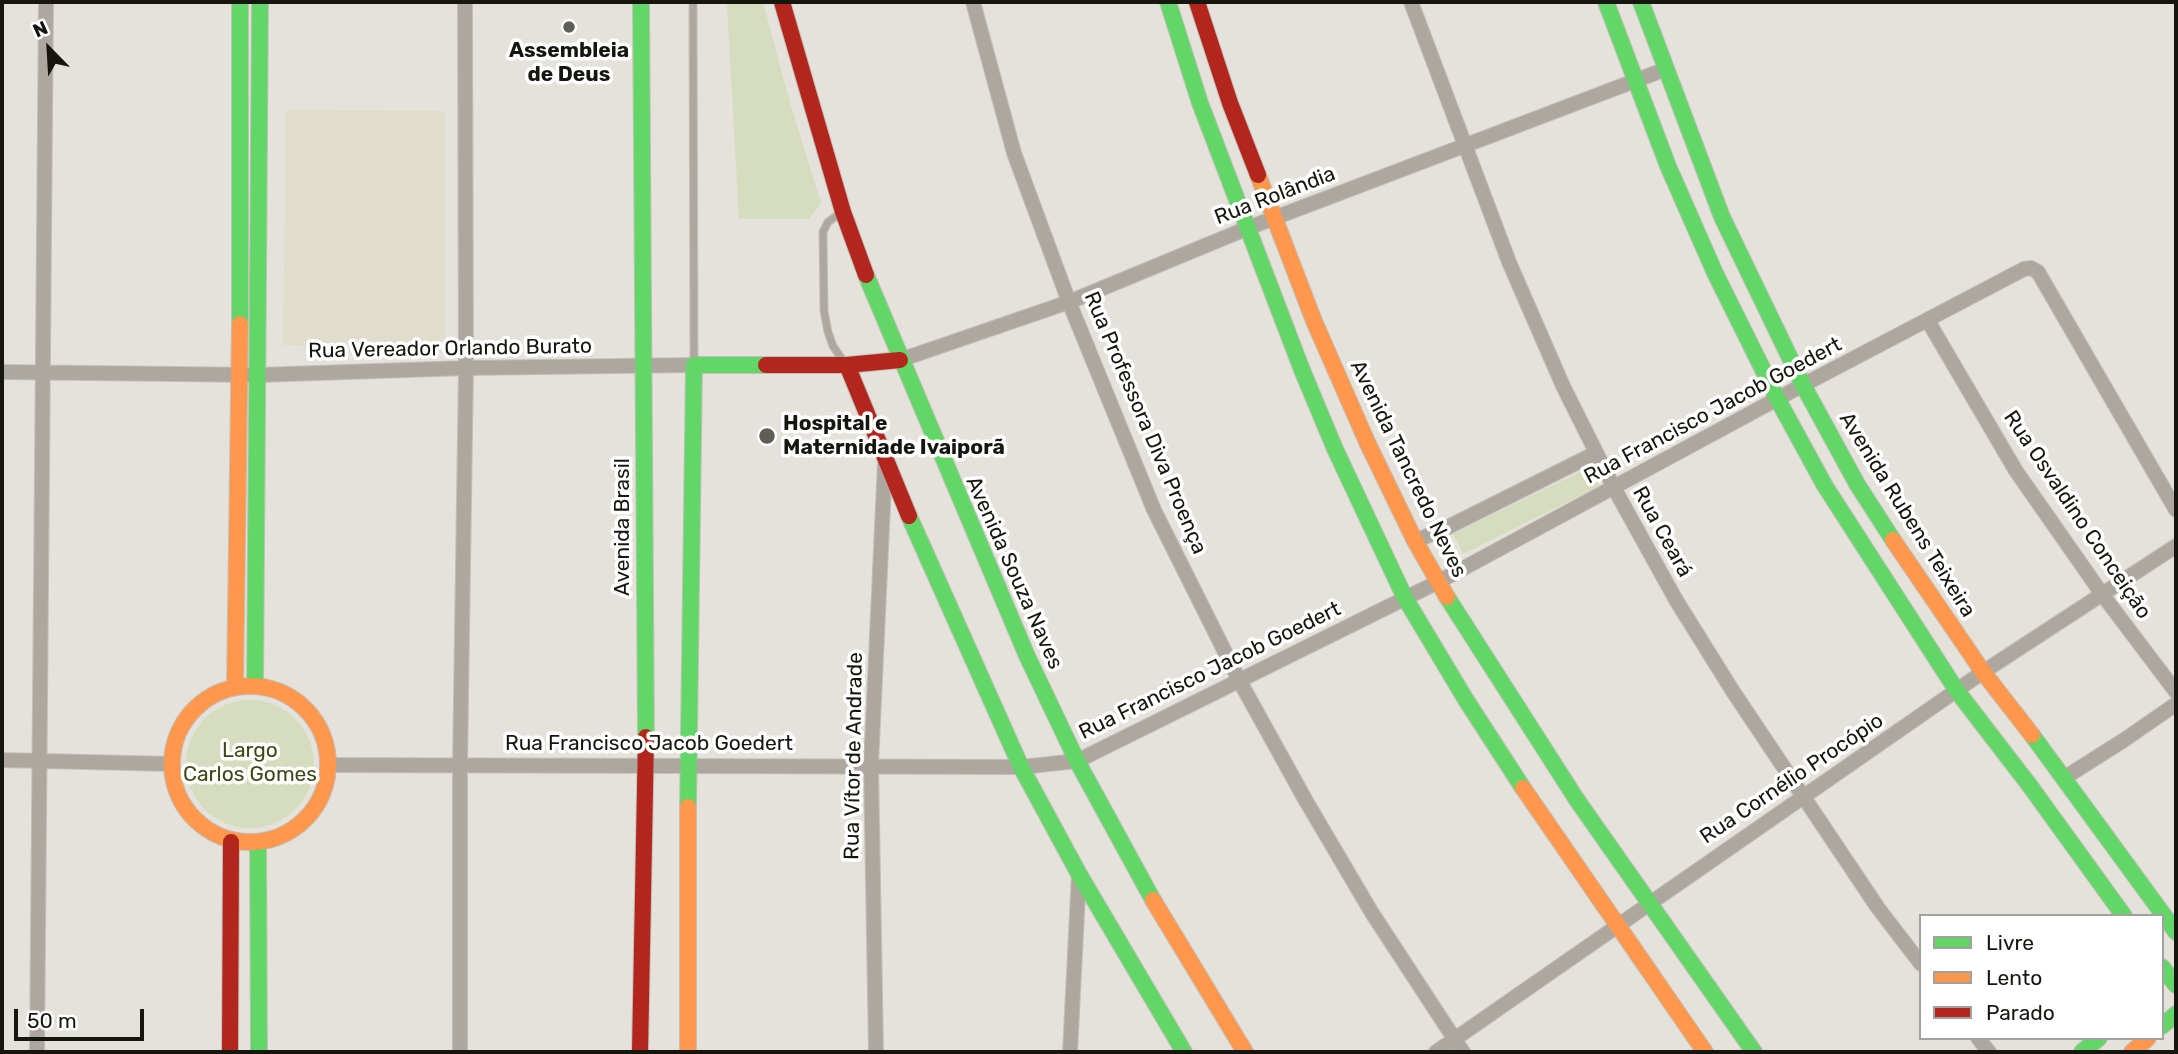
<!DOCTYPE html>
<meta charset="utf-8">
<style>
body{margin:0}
#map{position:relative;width:2178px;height:1054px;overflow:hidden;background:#e4e2da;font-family:Rubik,sans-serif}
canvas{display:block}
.frame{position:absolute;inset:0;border:4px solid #16150f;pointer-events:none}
.legend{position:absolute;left:1919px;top:914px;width:245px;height:126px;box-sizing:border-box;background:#fff;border:2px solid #a2a19f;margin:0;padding:9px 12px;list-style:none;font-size:21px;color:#16150f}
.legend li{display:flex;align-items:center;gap:14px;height:35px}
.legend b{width:35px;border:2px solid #a2a19f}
.north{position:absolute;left:14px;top:14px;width:70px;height:70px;-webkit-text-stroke:5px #fff;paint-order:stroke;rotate:336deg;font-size:19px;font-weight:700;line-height:28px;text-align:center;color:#16150f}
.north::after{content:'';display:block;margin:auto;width:24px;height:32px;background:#16150f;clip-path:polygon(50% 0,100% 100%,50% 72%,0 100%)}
.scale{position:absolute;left:14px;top:1009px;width:130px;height:32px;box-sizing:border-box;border:4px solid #16150f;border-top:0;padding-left:9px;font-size:21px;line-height:24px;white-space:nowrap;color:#16150f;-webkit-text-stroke:5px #fff;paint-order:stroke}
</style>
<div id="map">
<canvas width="2178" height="1054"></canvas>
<div class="frame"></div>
<ul class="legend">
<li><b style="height:9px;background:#63d668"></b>Livre</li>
<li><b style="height:9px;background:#ff974d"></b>Lento</li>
<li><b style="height:9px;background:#b3261e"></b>Parado</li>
</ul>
<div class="north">N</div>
<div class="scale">50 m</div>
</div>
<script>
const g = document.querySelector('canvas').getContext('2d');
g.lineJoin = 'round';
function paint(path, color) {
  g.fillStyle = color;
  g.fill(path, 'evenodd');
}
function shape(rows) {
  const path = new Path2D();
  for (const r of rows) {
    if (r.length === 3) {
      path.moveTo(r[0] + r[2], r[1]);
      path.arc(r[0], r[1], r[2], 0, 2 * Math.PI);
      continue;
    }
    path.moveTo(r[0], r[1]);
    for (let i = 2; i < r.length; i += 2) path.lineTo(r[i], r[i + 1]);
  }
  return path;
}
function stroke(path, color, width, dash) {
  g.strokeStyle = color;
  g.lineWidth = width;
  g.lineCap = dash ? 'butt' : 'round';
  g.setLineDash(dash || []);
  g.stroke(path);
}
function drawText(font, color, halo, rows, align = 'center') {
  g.font = font + ' Rubik,sans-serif';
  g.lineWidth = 7;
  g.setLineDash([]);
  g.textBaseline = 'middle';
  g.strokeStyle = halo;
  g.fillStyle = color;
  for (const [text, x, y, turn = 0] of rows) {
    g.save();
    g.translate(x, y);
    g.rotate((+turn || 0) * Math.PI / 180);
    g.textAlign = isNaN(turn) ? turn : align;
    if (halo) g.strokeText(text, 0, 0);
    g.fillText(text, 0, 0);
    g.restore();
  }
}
paint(shape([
 [286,110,445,111,446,349,283,345]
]), '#e1ddcc');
paint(shape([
 [763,2,790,103,821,203,809,219,739,219,727,4],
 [1590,467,1600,486,1463,554,1453,534],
 [250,764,64]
]), '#d5ddbe');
const lane = shape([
 [693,2,694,365],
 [842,212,828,222,823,232,824,311,828,332,833,346,844,362]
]);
const street = shape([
 [973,2,1014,153,1069,302,1154,510,1239,680,1306,801,1372,913,1463,1052],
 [1411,2,1509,262,1563,386,1614,488,1676,600,1732,690,1878,908,1921,964],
 [1928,321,2016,471,2102,594,2176,692],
 [900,360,1069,302,1248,228,1666,69],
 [2,372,259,375,466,368,694,365],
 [1415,541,1446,528,1596,453],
 [2,760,171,764],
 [328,765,1021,767,1077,761,1438,582,1803,385,2024,269,2031,268,2038,272,2176,510],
 [2064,778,2124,740,2176,704],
 [1978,1038,1989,1052],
 [37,1052,46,2],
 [460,1052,460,764,466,368,465,2],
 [876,1052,871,765,885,462],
 [1070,1052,1079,874],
 [1436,1052,1983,672,2176,546]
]);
const fast = shape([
 [240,2,240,324],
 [641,2,646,737],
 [1168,2,1200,103,1302,370,1335,449,1405,598,1466,700,1523,788],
 [1606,2,1668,166,1715,273,1778,400,1825,486,1957,691,2030,786,2124,916],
 [1641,2,1722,217,1803,385,1857,484,1893,540],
 [866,275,1027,656,1077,761,1153,900],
 [909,516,1021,767,1079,874,1184,1052],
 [1447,597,1577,800,1754,1052],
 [255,686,260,2],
 [2032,735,2176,932],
 [688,807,694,365,766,365],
 [258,842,259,1052],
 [2162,967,2176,985],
 [2162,1026,2176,1014],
 [2082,1052,2099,1038]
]);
const slow = shape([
 [1258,175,1314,321,1367,442,1415,541,1447,597],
 [1893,540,1983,672,2032,735],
 [250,764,78],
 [235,687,240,324],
 [1523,788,1705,1052],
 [688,807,688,1052],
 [1153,900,1245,1052],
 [2132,1052,2148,1038]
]);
const jam = shape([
 [782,2,843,212,866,275],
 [1197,2,1230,103,1258,175],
 [766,365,847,365,900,360],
 [847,365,909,516],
 [230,1052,231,842],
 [640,1052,646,737]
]);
stroke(lane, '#c2c0ba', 9);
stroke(street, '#c2c0ba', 16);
stroke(fast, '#c2c0ba', 18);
stroke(slow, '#c2c0ba', 18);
stroke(jam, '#c2c0ba', 18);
stroke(lane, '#aea7a0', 7);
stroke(street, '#aea7a0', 14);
stroke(fast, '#63d668', 16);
stroke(slow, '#ff974d', 16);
stroke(jam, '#b3261e', 16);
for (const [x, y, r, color] of [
 [569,27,7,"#5e5d56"],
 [767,436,9,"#5e5d56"]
]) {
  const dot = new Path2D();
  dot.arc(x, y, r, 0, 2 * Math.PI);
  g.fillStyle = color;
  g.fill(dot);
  stroke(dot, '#fff', 2.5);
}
drawText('bold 21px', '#16150f', '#fff', [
 ["Assembleia",569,51],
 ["de Deus",569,75],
 ["Hospital e",783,424,"left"],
 ["Maternidade Ivaiporã",783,448,"left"]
]);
drawText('21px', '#16150f', '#fff', [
 ["Rua Rolândia",1275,196,-21],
 ["Rua Vereador Orlando Burato",450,349,-1],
 ["Rua Francisco Jacob Goedert",1713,411,-28],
 ["Rua Professora Diva Proença",1145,423,67],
 ["Avenida Tancredo Neves",1408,469,64],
 ["Avenida Rubens Teixeira",1907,515,58],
 ["Rua Osvaldino Conceição",2077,515,56],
 ["Avenida Brasil",623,527,-90],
 ["Rua Ceará",1662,532,61],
 ["Avenida Souza Naves",1014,573,66],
 ["Rua Francisco Jacob Goedert",1210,671,-26],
 ["Rua Francisco Jacob Goedert",649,744],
 ["Rua Vítor de Andrade",854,756,-89],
 ["Rua Cornélio Procópio",1792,779,-34]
]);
drawText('21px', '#3c4914', '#fff', [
 ["Largo",250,751],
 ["Carlos Gomes",250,775]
]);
</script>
